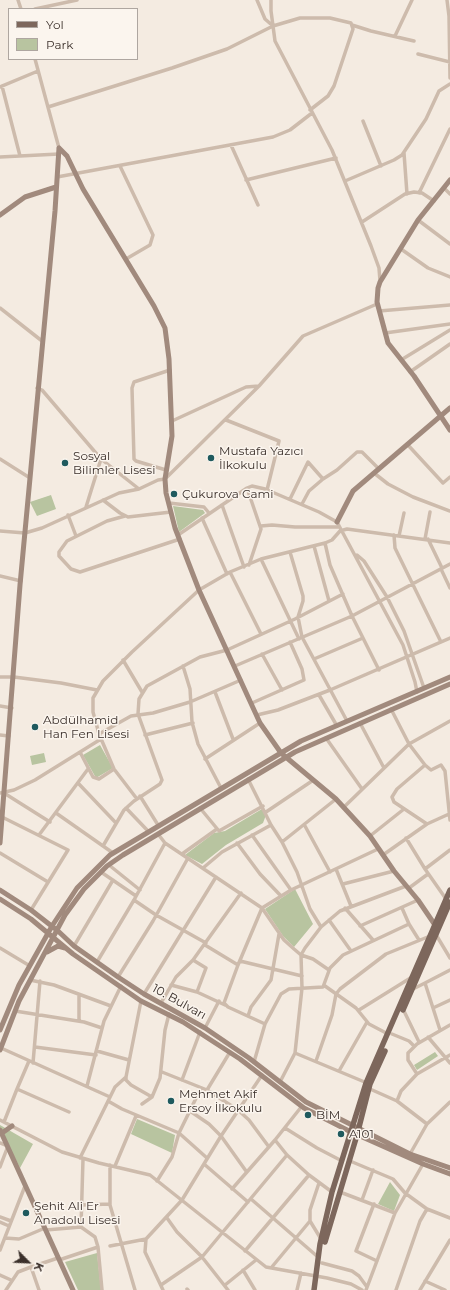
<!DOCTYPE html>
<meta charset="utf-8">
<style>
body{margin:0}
#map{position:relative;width:450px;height:1290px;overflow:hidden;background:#f4ebe1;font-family:Montserrat,sans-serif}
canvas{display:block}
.legend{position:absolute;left:8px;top:8px;width:130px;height:52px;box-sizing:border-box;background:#fbf5ee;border:1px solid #aea6a0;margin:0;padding:5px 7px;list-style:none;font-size:12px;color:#3b302b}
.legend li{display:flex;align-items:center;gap:8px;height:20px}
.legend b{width:20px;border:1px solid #aea6a0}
.north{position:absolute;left:8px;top:1242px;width:40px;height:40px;-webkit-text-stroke:3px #fbf5ee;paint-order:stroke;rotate:114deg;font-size:11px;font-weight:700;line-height:16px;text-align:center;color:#3b302b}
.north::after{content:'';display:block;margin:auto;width:14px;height:18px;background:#3b302b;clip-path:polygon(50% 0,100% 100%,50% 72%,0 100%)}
</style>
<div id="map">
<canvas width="450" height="1290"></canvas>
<ul class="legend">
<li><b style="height:5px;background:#7d675c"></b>Yol</li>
<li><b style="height:11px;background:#b8c4a0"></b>Park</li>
</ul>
<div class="north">K</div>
</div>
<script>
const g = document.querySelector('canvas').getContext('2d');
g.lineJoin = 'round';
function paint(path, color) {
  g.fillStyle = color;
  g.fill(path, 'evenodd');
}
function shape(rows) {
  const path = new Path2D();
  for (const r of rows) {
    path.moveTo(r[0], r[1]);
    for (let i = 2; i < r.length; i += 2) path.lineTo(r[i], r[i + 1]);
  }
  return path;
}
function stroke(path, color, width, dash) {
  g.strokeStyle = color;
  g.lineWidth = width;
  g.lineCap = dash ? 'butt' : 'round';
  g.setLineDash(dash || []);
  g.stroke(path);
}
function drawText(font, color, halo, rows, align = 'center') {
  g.font = font + ' Montserrat,sans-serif';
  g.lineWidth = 3;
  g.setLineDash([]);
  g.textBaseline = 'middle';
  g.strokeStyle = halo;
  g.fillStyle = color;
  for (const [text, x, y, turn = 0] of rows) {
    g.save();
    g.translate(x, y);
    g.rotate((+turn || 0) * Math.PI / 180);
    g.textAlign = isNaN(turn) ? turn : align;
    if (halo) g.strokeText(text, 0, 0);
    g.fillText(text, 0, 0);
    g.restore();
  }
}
paint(shape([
 [51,495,56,509,37,516,30,502],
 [173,506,203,510,205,513,179,532],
 [100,745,113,768,96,778,83,755],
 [44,753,46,762,32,765,30,756],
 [262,809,266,815,263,823,226,845,202,864,185,855,214,833,225,831],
 [295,889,313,924,294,947,283,936,265,909],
 [435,1052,438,1056,417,1070,414,1065],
 [137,1119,175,1135,172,1153,131,1134],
 [0,1125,33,1144,20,1168,0,1129],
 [390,1182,400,1195,394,1211,378,1204],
 [97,1253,101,1290,78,1290,65,1262]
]), '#b8c4a0');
stroke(shape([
 [18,0,21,9],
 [257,0,265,19,273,26],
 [271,0,271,11,275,41,332,150,371,246,379,268,380,281],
 [447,0,449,16,450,78],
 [35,9,77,0],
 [352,25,371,31,414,41],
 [395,36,412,0],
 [418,54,450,62],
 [35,59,59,148],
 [2,86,20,156],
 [0,87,38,71],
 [48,107,172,68,227,49,273,26,300,18,330,18,351,23,353,29,334,86,328,96,310,110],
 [363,121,381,166],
 [231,145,258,205],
 [404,153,407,194],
 [0,157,59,154],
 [120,166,153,235,150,245,126,259],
 [57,177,273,137,290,130,312,113],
 [246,180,336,158],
 [345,181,394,160,402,155,426,119,439,91,450,84],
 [444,188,450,194],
 [419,193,450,129],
 [418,220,450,244],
 [362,222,405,194,414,192,422,193,434,201],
 [401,249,428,268,450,277],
 [0,308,42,341],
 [379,311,450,305],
 [385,333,450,324],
 [401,360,450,330],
 [410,372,450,344],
 [37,388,42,390,101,459,139,489],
 [226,420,279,441,267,490],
 [172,421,246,387,259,386],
 [407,444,443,483,450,477],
 [0,459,30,478],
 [166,470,136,461,134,459,132,388,134,382,170,370],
 [374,473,388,484,413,497,450,511],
 [290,499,308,462,323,479],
 [103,500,120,513,128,517,171,512],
 [169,503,204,507,209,513],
 [302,504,309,491,323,479,337,470,357,452,362,452,379,469],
 [222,505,244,567],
 [86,507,101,459],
 [68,515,76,536],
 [125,516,107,521,67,541,59,552,59,556,71,569,80,572,180,539],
 [202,518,227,574],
 [261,526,272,525,295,527,339,527],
 [0,531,25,533,42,528,119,493,139,489,158,480,165,479,259,386,303,336,377,304],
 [178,535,247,488],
 [394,535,395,548,441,642],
 [399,536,404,513],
 [425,539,430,512],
 [428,539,442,568],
 [325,543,330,565,352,616,379,670],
 [314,546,329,601],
 [290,552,303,596,303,601,298,617,302,637,347,721],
 [357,555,364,561,387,597,404,631,424,688],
 [261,559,299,639],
 [249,565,261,529,247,488,252,486,265,489,319,512,337,522,403,645,415,682,417,692],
 [441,569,450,588],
 [230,572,261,634],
 [0,576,21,581],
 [262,654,282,690],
 [314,659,363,638],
 [123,660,142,692],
 [183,666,190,689,192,722,198,744,221,788],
 [235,666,352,616,450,564],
 [0,677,14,677,61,683,97,690],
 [215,692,233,739],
 [319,695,337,726],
 [252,703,304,680,302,669,290,642],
 [0,706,12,708],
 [391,709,409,744,425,765,431,770,441,765,445,771,450,820],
 [257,715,278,710,330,690,450,638],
 [360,723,384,768],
 [99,734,131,716,153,713,190,702,241,680],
 [0,735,9,736],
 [145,735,193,723],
 [326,738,362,789],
 [80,752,93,777,99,779,114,769],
 [205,759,260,723],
 [425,765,397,789,392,797,394,802,427,824],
 [248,779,271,825,282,842,297,872,310,909,321,927],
 [78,783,116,823],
 [0,793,14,790,35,780,101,739],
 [4,793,50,822],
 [140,796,158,825],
 [137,799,114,769,99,734,93,712,93,698,103,681,132,652,199,590,230,572,261,559,325,543,332,540,340,531,347,529,450,543],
 [344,807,409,744,450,721],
 [126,808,148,831],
 [200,808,219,831,263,806],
 [266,812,312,781],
 [56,813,113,853],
 [2,817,68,850,31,910],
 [305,826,330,872],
 [158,834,165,843,262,908,284,940,294,949,301,955,313,959,329,970],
 [39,835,88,769],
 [252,835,291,890],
 [370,836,404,809],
 [406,838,425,869,446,899],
 [282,842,336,799],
 [237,843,260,874,281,896],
 [103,846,124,810,134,801,160,784,162,780,138,714,139,699,147,686,200,657,227,650,295,619,343,594],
 [0,853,48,882],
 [182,854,217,829],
 [383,855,427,824,449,814],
 [109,865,140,890],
 [203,868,222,852,271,825],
 [336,869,351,906],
 [425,869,450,850],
 [101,872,136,896],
 [343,884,394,871],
 [409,888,428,874],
 [134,900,156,915,206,943],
 [345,908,373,940],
 [402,908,409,924,419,940],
 [329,920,351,951],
 [360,926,418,900],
 [435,933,450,958],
 [205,945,238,965],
 [74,946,113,880],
 [0,948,30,966],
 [193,960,206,968,197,992,225,1005],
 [240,961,302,976],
 [97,962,134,900,165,843],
 [118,977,153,921,188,858],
 [30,980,54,985,111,1006],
 [171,985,197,992],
 [325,986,356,1008,369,1024,388,1034],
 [413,989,425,983],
 [144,994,216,877],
 [141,1001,126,1077,126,1080,131,1085,152,1097],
 [161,1003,176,977,193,960,241,893],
 [433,1008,450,1000],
 [403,1009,419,1042],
 [359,1010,412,977],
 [15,1011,84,1022,102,1028],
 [248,1016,251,1007,271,980,279,934],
 [79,1021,79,994],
 [265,1024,228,1007,224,1003,238,965,262,908,291,890,378,849],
 [205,1028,219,1001],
 [440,1030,425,983,450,970],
 [392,1034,409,1041,414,1046],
 [428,1037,450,1063],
 [35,1047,96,1055],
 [1,1048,110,1097],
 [97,1051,129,1060],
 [295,1053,367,1083],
 [29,1061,17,1089,69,1112],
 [316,1061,332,1015,336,994,340,989,386,954,430,936],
 [254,1062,265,1024,281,994,289,989,323,987,330,968,343,955,409,924],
 [33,1063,40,981],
 [339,1071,367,1022],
 [162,1072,207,1090,238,1110,249,1120,269,1147],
 [417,1074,408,1060,408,1053,417,1044,450,1025],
 [182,1080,200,1032],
 [280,1082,295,1053,302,988,301,955,305,948,321,927,340,911,406,886],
 [87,1086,104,1021,121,986],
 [201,1088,179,1133,207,1158],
 [370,1089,397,1101,427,1124],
 [207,1090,230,1052],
 [108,1101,122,1109,179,1133,172,1157,157,1181],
 [397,1101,401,1091,417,1074,450,1055],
 [142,1104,152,1097,160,1078,165,1030,169,1014],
 [190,1111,209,1124,221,1136,246,1171],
 [0,1120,62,1152,99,1163,150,1175,266,1267,327,1278,351,1284,362,1290],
 [4,1122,17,1089],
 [285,1128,317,1148,342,1161],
 [275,1140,287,1155,309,1175,332,1192],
 [0,1143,8,1146,0,1167],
 [410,1154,427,1124,450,1102],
 [80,1158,115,1087,126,1077],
 [350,1161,393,1179,405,1193,427,1209,450,1218],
 [204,1164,248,1202],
 [110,1165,110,1205,135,1290],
 [115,1166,136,1116],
 [319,1183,310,1210,310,1221,321,1239],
 [232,1189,275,1140,302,1106],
 [340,1192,395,1213],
 [251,1199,318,1257],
 [362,1200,373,1170],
 [374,1204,356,1251,377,1261],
 [82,1205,110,1204],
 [0,1217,11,1221],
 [167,1218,177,1232,202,1257,228,1290],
 [0,1222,9,1226],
 [81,1227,83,1159],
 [46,1230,81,1227,95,1237,98,1247],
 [5,1238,19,1239,45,1228],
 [110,1246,146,1239],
 [0,1250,25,1186],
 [245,1251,309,1175],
 [59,1260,98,1247,102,1290],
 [322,1263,352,1271,359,1276,367,1287],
 [31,1267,58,1258],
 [271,1268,310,1221],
 [243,1270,255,1290],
 [0,1275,11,1280],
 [425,1281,445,1290],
 [161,1285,202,1257,287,1155],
 [225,1285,256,1260],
 [187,1289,188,1290],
 [6,1290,18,1272,31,1267,39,1290],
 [163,1290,145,1252,146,1239,182,1200,221,1136,262,1075],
 [297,1290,301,1273],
 [366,1290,395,1213,423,1164],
 [396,1290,420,1221,427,1209],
 [420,1290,450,1240]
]), '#cdbbac', 3.5);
stroke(shape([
 [59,148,67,156,83,189,154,306,165,328,169,359,172,436,165,479,166,493,175,528,199,590,260,723,281,753,336,799,370,836,394,871,418,900,435,925],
 [450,180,418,220,380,282,378,288,377,302,388,343,414,376,450,430],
 [0,215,25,197,56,187],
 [337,522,353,491,450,408],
 [0,843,20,585,55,211,59,148],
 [0,890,31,910,58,931,74,946,118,977,144,994,205,1028,249,1058,306,1102,410,1154,450,1168],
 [0,899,31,919,73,954,141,1001,183,1022,240,1059,304,1108,351,1132,423,1164,450,1174],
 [47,952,58,946,65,948],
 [0,1030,19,985,52,926,77,888,110,855,301,741,450,677],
 [0,1050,19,1001,65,915,84,889,107,866,123,855,295,752,450,684],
 [0,1130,73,1290],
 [2,1133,12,1126]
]), '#a18a7d', 5);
stroke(shape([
 [403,1010,450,902],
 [325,1242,357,1135,370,1084,385,1051],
 [314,1290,320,1244,332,1192,366,1083,450,890]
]), '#7d675c', 5.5);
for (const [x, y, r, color] of [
 [211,458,4,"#1f5a5e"],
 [65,463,4,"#1f5a5e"],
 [174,494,4,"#1f5a5e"],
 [35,727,4,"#1f5a5e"],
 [171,1101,4,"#1f5a5e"],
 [308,1115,4,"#1f5a5e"],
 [341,1134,4,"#1f5a5e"],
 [26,1213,4,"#1f5a5e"]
]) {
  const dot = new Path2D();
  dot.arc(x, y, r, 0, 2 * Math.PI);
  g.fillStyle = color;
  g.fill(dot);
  stroke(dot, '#fbf5ee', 1.5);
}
drawText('12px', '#3b302b', '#fbf5ee', [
 ["Mustafa Yazıcı",219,451],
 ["İlkokulu",219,465],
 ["Sosyal",73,456],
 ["Bilimler Lisesi",73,470],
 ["Çukurova Cami",182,494],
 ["Abdülhamid",43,720],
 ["Han Fen Lisesi",43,734],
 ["Mehmet Akif",179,1094],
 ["Ersoy İlkokulu",179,1108],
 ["BİM",316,1115],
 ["A101",349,1134],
 ["Şehit Ali Er",34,1206],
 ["Anadolu Lisesi",34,1220]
], 'left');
drawText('12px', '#3b302b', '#fbf5ee', [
 ["10. Bulvarı",179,1002,29]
]);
</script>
